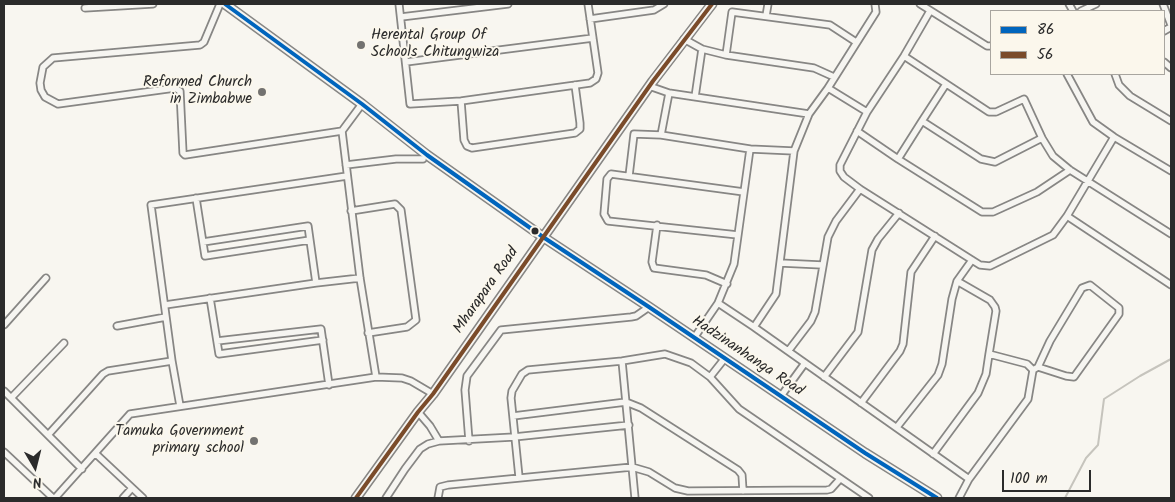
<!DOCTYPE html>
<style>
body{margin:0}
#map{position:relative;width:1175px;height:502px;overflow:hidden;background:#f8f6f0;font-family:Kalam,sans-serif}
canvas{display:block}
.frame{position:absolute;inset:0;border:5px solid #2b2b2b;pointer-events:none}
.legend{position:absolute;left:990px;top:10px;width:175px;height:65px;box-sizing:border-box;background:#fbf7ec;border:1px solid #a8a59f;margin:0;padding:6px 9px;list-style:none;font-size:15px;color:#2b2b2b}
.legend li{display:flex;align-items:center;gap:10px;height:25px}
.legend b{width:25px;border:1px solid #a8a59f}
.north{position:absolute;left:10px;top:442px;width:50px;height:50px;-webkit-text-stroke:4px #fbf7ec;paint-order:stroke;rotate:172deg;font-size:14px;font-weight:700;line-height:20px;text-align:center;color:#2b2b2b}
.north::after{content:'';display:block;margin:auto;width:18px;height:22px;background:#2b2b2b;clip-path:polygon(50% 0,100% 100%,50% 72%,0 100%)}
.scale{position:absolute;left:1002px;top:470px;width:89px;height:22px;box-sizing:border-box;border:2px solid #2b2b2b;border-top:0;padding-left:6px;font-size:15px;line-height:18px;white-space:nowrap;color:#2b2b2b;-webkit-text-stroke:4px #fbf7ec;paint-order:stroke}
</style>
<div id="map">
<canvas width="1175" height="502"></canvas>
<div class="frame"></div>
<ul class="legend">
<li><b style="height:6px;background:#0065bd"></b>86</li>
<li><b style="height:6px;background:#7a4b2a"></b>56</li>
</ul>
<div class="north">N</div>
<div class="scale">100 m</div>
</div>
<script>
const g = document.querySelector('canvas').getContext('2d');
g.lineJoin = 'round';
function shape(rows) {
  const path = new Path2D();
  for (const r of rows) {
    path.moveTo(r[0], r[1]);
    for (let i = 2; i < r.length; i += 2) path.lineTo(r[i], r[i + 1]);
  }
  return path;
}
function stroke(path, color, width, dash) {
  g.strokeStyle = color;
  g.lineWidth = width;
  g.lineCap = dash ? 'butt' : 'round';
  g.setLineDash(dash || []);
  g.stroke(path);
}
function drawText(font, color, halo, rows, align = 'center') {
  g.font = font + ' Kalam,sans-serif';
  g.lineWidth = 4;
  g.setLineDash([]);
  g.textBaseline = 'middle';
  g.strokeStyle = halo;
  g.fillStyle = color;
  for (const [text, x, y, turn = 0] of rows) {
    g.save();
    g.translate(x, y);
    g.rotate((+turn || 0) * Math.PI / 180);
    g.textAlign = isNaN(turn) ? turn : align;
    if (halo) g.strokeText(text, 0, 0);
    g.fillText(text, 0, 0);
    g.restore();
  }
}
stroke(shape([
 [1065,498,1086,458,1098,445,1104,399,1140,376,1171,359]
]), '#c6c4bd', 2);
const street = shape([
 [220,4,204,42,200,45,53,58,43,67,40,83,41,90,45,97,58,104,175,88,180,91,183,153,185,155,342,131,360,278,376,377],
 [399,4,410,104,461,101,590,83,596,79,598,73,588,4],
 [920,4,987,46,991,46],
 [1069,4,1073,11],
 [1163,4,1171,25],
 [85,8,153,4],
 [930,11,904,56,867,112,840,165,840,171,844,177,860,189,972,260,980,265,990,266,1053,235,1067,216,1114,137],
 [1081,11,1096,4],
 [766,16,768,4],
 [401,17,508,4],
 [590,19,654,10,664,4],
 [1164,31,1171,27],
 [684,39,702,49,726,55,814,68,834,77],
 [726,55,732,12,830,25,856,42],
 [904,56,989,112,996,112,1024,99,1042,138,1053,156,1070,170,1171,234],
 [406,62,593,38],
 [1164,62,1171,68],
 [1067,74,1093,122,1114,137,1171,171],
 [1115,74,1119,85,1130,96,1171,121],
 [649,86,669,93,809,114],
 [828,88,867,112],
 [695,97,702,49],
 [461,101,464,140,467,146,472,148,575,133,580,129,580,123,575,85],
 [922,121,946,84],
 [342,131,362,104],
 [857,131,898,159,922,121,981,159,995,162,1042,138],
 [661,135,669,93],
 [750,149,794,151],
 [898,159,982,212,993,212,1037,192,1070,170],
 [346,165,396,159,423,159],
 [629,176,634,134,661,135,750,149,734,264,718,303,754,327,776,294,794,151,809,114,828,88,876,12,875,4],
 [196,198,205,256,310,240],
 [351,211,395,204,401,210,416,320,407,327,368,333],
 [1067,216,1171,285],
 [657,225,652,262,654,268,706,275,727,284],
 [738,235,608,221,604,214,607,179,611,174,744,192],
 [203,242,308,226,316,283],
 [972,260,957,281,990,300,995,307,996,311,989,354],
 [780,263,822,265],
 [210,298,219,354,323,340],
 [165,305,316,283,360,278],
 [4,325,46,278],
 [117,326,166,317],
 [754,327,969,479,959,498],
 [694,338,718,303],
 [217,341,321,329,329,385],
 [789,350,811,321,815,312,828,237,836,221,860,189],
 [622,361,635,498],
 [1033,370,1038,367,1066,376,1074,377,1119,314,1119,308,1090,285,1082,288,1050,341,1038,367],
 [710,377,739,409,869,498],
 [824,377,858,332,872,250,878,239,899,213],
 [4,391,82,469],
 [781,396,805,363],
 [11,398,64,343],
 [861,403,900,351,903,344,911,272,935,236],
 [180,406,172,361,151,205,347,176],
 [418,412,430,426,439,441,514,437,629,425],
 [513,416,626,402,641,408,738,470,742,475,743,491],
 [897,427,938,375,942,364,952,299,957,281],
 [48,435,103,374,108,371,172,361],
 [469,441,465,390,467,376,501,330,631,317,636,316,649,307],
 [4,452,53,498],
 [96,454,143,498],
 [933,454,978,393,986,374,989,354,1027,364,1033,370,1028,399,969,479],
 [519,477,511,398,512,391,522,374,528,370,622,361,665,354,691,363,710,377,725,358],
 [55,498,130,414,376,377,402,378,411,381,433,394],
 [123,498,132,488],
 [386,498,405,469,420,449,428,444,439,441],
 [438,498,440,487,448,485,632,467,649,472,675,488,688,491,827,490,831,489,840,479]
]);
const secondary = shape([
 [225,4,362,104,427,155,543,237,649,307,865,453,937,498],
 [356,498,418,412,433,394,653,81,712,4]
]);
stroke(street, '#878684', 9);
stroke(secondary, '#878684', 11);
stroke(street, '#f6f5f1', 5.5);
stroke(secondary, '#f6f5f1', 8);
stroke(shape([
 [225,4,362,104,427,155,543,237,649,307,865,453,937,498]
]), '#0065bd', 4);
stroke(shape([
 [356,498,418,412,433,394,653,81,712,4]
]), '#7a4b2a', 4);
for (const [x, y, r, color] of [
 [361,45,5,"#737270"],
 [262,92,5,"#737270"],
 [535,231,4.5,"#2b2b2b"],
 [254,441,5,"#737270"]
]) {
  const dot = new Path2D();
  dot.arc(x, y, r, 0, 2 * Math.PI);
  g.fillStyle = color;
  g.fill(dot);
  stroke(dot, '#fbf7ec', 2);
}
drawText('15px', '#2b2b2b', '#fbf7ec', [
 ["Herental Group Of",371,36,"left"],
 ["Schools Chitungwiza",371,53,"left"],
 ["Reformed Church",252,83],
 ["in Zimbabwe",252,100],
 ["Tamuka Government",244,432],
 ["primary school",244,449]
], 'right');
drawText('15px', '#2b2b2b', '#fbf7ec', [
 ["Mharapara Road",487,291,-55],
 ["Hadzinanhanga Road",747,357,34]
]);
</script>
